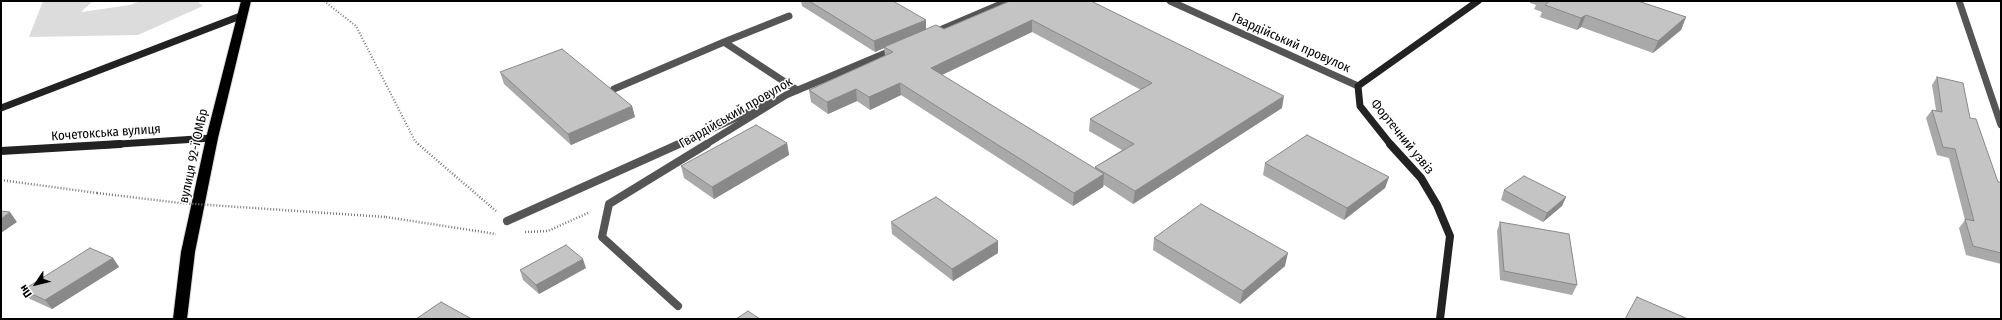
<!DOCTYPE html>
<meta charset="utf-8">
<style>
body{margin:0}
#map{position:relative;width:2002px;height:320px;overflow:hidden;background:#fff;font-family:"Fira Sans Condensed",sans-serif}
canvas{display:block}
.frame{position:absolute;inset:0;border:2px solid #000;pointer-events:none}
.north{position:absolute;left:16px;top:264px;width:40px;height:40px;-webkit-text-stroke:3px #fff;paint-order:stroke;rotate:235deg;font-size:11px;font-weight:700;line-height:16px;text-align:center;color:#000}
.north::after{content:'';display:block;margin:auto;width:14px;height:18px;background:#000;clip-path:polygon(50% 0,100% 100%,50% 72%,0 100%)}
</style>
<div id="map">
<canvas width="2002" height="320"></canvas>
<div class="frame"></div>
<div class="north">Пн</div>
</div>
<script>
const g = document.querySelector('canvas').getContext('2d');
g.lineJoin = 'round';
function paint(path, color) {
  g.fillStyle = color;
  g.fill(path, 'evenodd');
}
function shape(rows) {
  const path = new Path2D();
  for (const r of rows) {
    path.moveTo(r[0], r[1]);
    for (let i = 2; i < r.length; i += 2) path.lineTo(r[i], r[i + 1]);
  }
  return path;
}
function stroke(path, color, width, dash) {
  g.strokeStyle = color;
  g.lineWidth = width;
  g.lineCap = dash ? 'butt' : 'round';
  g.setLineDash(dash || []);
  g.stroke(path);
}
function drawText(font, color, halo, rows, align = 'center') {
  g.font = font + ' "Fira Sans Condensed",sans-serif';
  g.lineWidth = 3;
  g.setLineDash([]);
  g.textBaseline = 'middle';
  g.strokeStyle = halo;
  g.fillStyle = color;
  for (const [text, x, y, turn = 0] of rows) {
    g.save();
    g.translate(x, y);
    g.rotate((+turn || 0) * Math.PI / 180);
    g.textAlign = isNaN(turn) ? turn : align;
    if (halo) g.strokeText(text, 0, 0);
    g.fillText(text, 0, 0);
    g.restore();
  }
}
paint(shape([
 [43,1,93,1,81,12,130,5,141,1,197,1,203,6,138,35,29,37]
]), '#dcdcdc');
const highway = shape([
 [241,1,251,1,218,138,195,252,187,319,173,319,181,252,206,138,241,1]
]);
stroke(highway, '#dbdbdb', 2);
stroke(shape([
 [324,1,356,26,415,141,419,145]
]), '#777', 2, [1, 2]);
stroke(shape([
 [418,144,496,211],
 [1,180,97,193],
 [386,217,496,234],
 [525,232,548,231,590,212]
]), '#777', 2.5, [1, 2]);
stroke(shape([
 [724,42,789,16],
 [614,89,724,42,797,90],
 [676,145,771,102]
]), '#555', 7);
stroke(shape([
 [507,221,679,144]
]), '#555', 8);
stroke(shape([
 [1170,1,1358,86],
 [1959,1,2001,125],
 [933,33,1008,1],
 [705,145,786,95,893,50]
]), '#555', 7);
stroke(shape([
 [678,306,602,237,609,204,707,144]
]), '#555', 8);
stroke(shape([
 [1,108,243,15],
 [104,145,212,138],
 [1391,145,1360,106,1358,86,1478,1]
]), '#222', 7);
stroke(shape([
 [1390,144,1421,178,1437,205,1450,236,1440,319],
 [1,151,120,144]
]), '#222', 8);
paint(highway, '#000');
stroke(shape([
 [97,193,180,203,386,217]
]), '#777', 2.5, [1, 2]);
paint(shape([
 [801,1,893,1,926,29,944,29,1010,1,1282,108,1133,204,1104,185,1103,187,1073,206,901,95,870,110,857,101,828,114,811,102,809,90,885,56,884,48,875,52,802,6],
 [1032,32,1141,90,1090,119,1089,131,1122,150,1095,167,1095,169,942,75],
 [1530,1,1638,1,1686,17,1681,30,1653,53,1581,27,1577,30,1540,17,1542,12,1534,9,1536,5,1530,3],
 [500,72,632,106,635,117,571,145,504,84],
 [1937,77,1970,118,1998,182,2001,182,2001,264,1966,255,1959,228,1965,220,1949,158,1937,155,1926,118,1932,110,1936,110,1932,85],
 [787,143,789,155,714,199,684,178,681,166],
 [1265,163,1389,177,1385,188,1344,220,1263,175],
 [1504,190,1566,197,1562,206,1543,222,1501,200],
 [891,222,998,241,998,253,953,281,892,234],
 [1500,222,1577,285,1572,295,1500,280,1497,231],
 [1154,238,1285,266,1240,304,1153,250],
 [113,258,119,267,52,309,30,299,23,290],
 [586,268,539,294,523,280,520,270]
]), '#a9a9a9');
paint(shape([
 [1586,15,1581,27,1577,30,1581,18],
 [1686,17,1681,30,1653,53,1658,41],
 [926,20,926,30,884,47,884,48,875,52,874,41],
 [1032,20,1032,32,931,80,931,68],
 [900,83,901,95,870,110,869,97],
 [856,89,857,101,828,114,827,102],
 [1284,96,1282,108,1133,204,1135,191],
 [632,106,635,117,571,145,568,134],
 [787,143,789,155,714,199,712,187],
 [1104,174,1103,187,1073,206,1074,193],
 [1389,177,1385,188,1344,220,1347,208],
 [1566,197,1562,206,1543,222,1547,213],
 [10,212,17,222,1,233,1,219],
 [998,241,998,253,953,281,952,269],
 [1288,253,1285,266,1240,304,1243,291],
 [113,258,119,267,52,309,45,300],
 [583,259,586,268,539,294,536,285]
]), '#898989');
const building = shape([
 [809,1,893,1,926,20,874,41,809,1],
 [1010,1,1091,1,1284,96,1135,191,1095,167,1134,144,1090,119,1152,83,1032,20,931,68,1104,174,1074,193,900,83,869,97,856,89,827,102,809,90,893,52,884,47,936,25,944,29,1010,1],
 [1550,1,1638,1,1686,17,1658,41,1586,15,1581,18,1545,5,1550,1],
 [562,49,632,106,568,134,500,72,562,49],
 [1937,77,1963,83,1970,118,1976,119,1998,182,2001,182,2001,253,1973,246,1965,219,1974,221,1955,149,1943,147,1932,110,1942,112,1937,77],
 [756,125,787,143,712,187,681,166,756,125],
 [1307,135,1389,177,1347,208,1265,163,1307,135],
 [1524,176,1566,197,1547,213,1504,190,1524,176],
 [936,197,998,241,952,269,891,222,936,197],
 [1201,204,1288,253,1243,291,1154,238,1201,204],
 [1,211,10,212,1,219,1,211],
 [1500,222,1569,234,1577,285,1504,271,1500,222],
 [566,245,583,259,536,285,520,270,566,245],
 [90,248,113,258,45,300,23,290,90,248],
 [1637,297,1688,319,1625,319,1637,297],
 [441,302,470,318,468,319,416,319,441,302],
 [748,311,760,319,736,319,748,311]
]);
paint(building, '#c4c4c4');
stroke(building, '#898989', 1);
drawText('13px', '#000', '#fff', [
 ["Гвардійський провулок",1291,43,24],
 ["Гвардійський провулок",736,113,-30],
 ["Кочетокська вулиця",106,133,-4],
 ["Фортечний узвіз",1402,137,51],
 ["вулиця 92-ї ОМБр",194,156,-78]
]);
</script>
